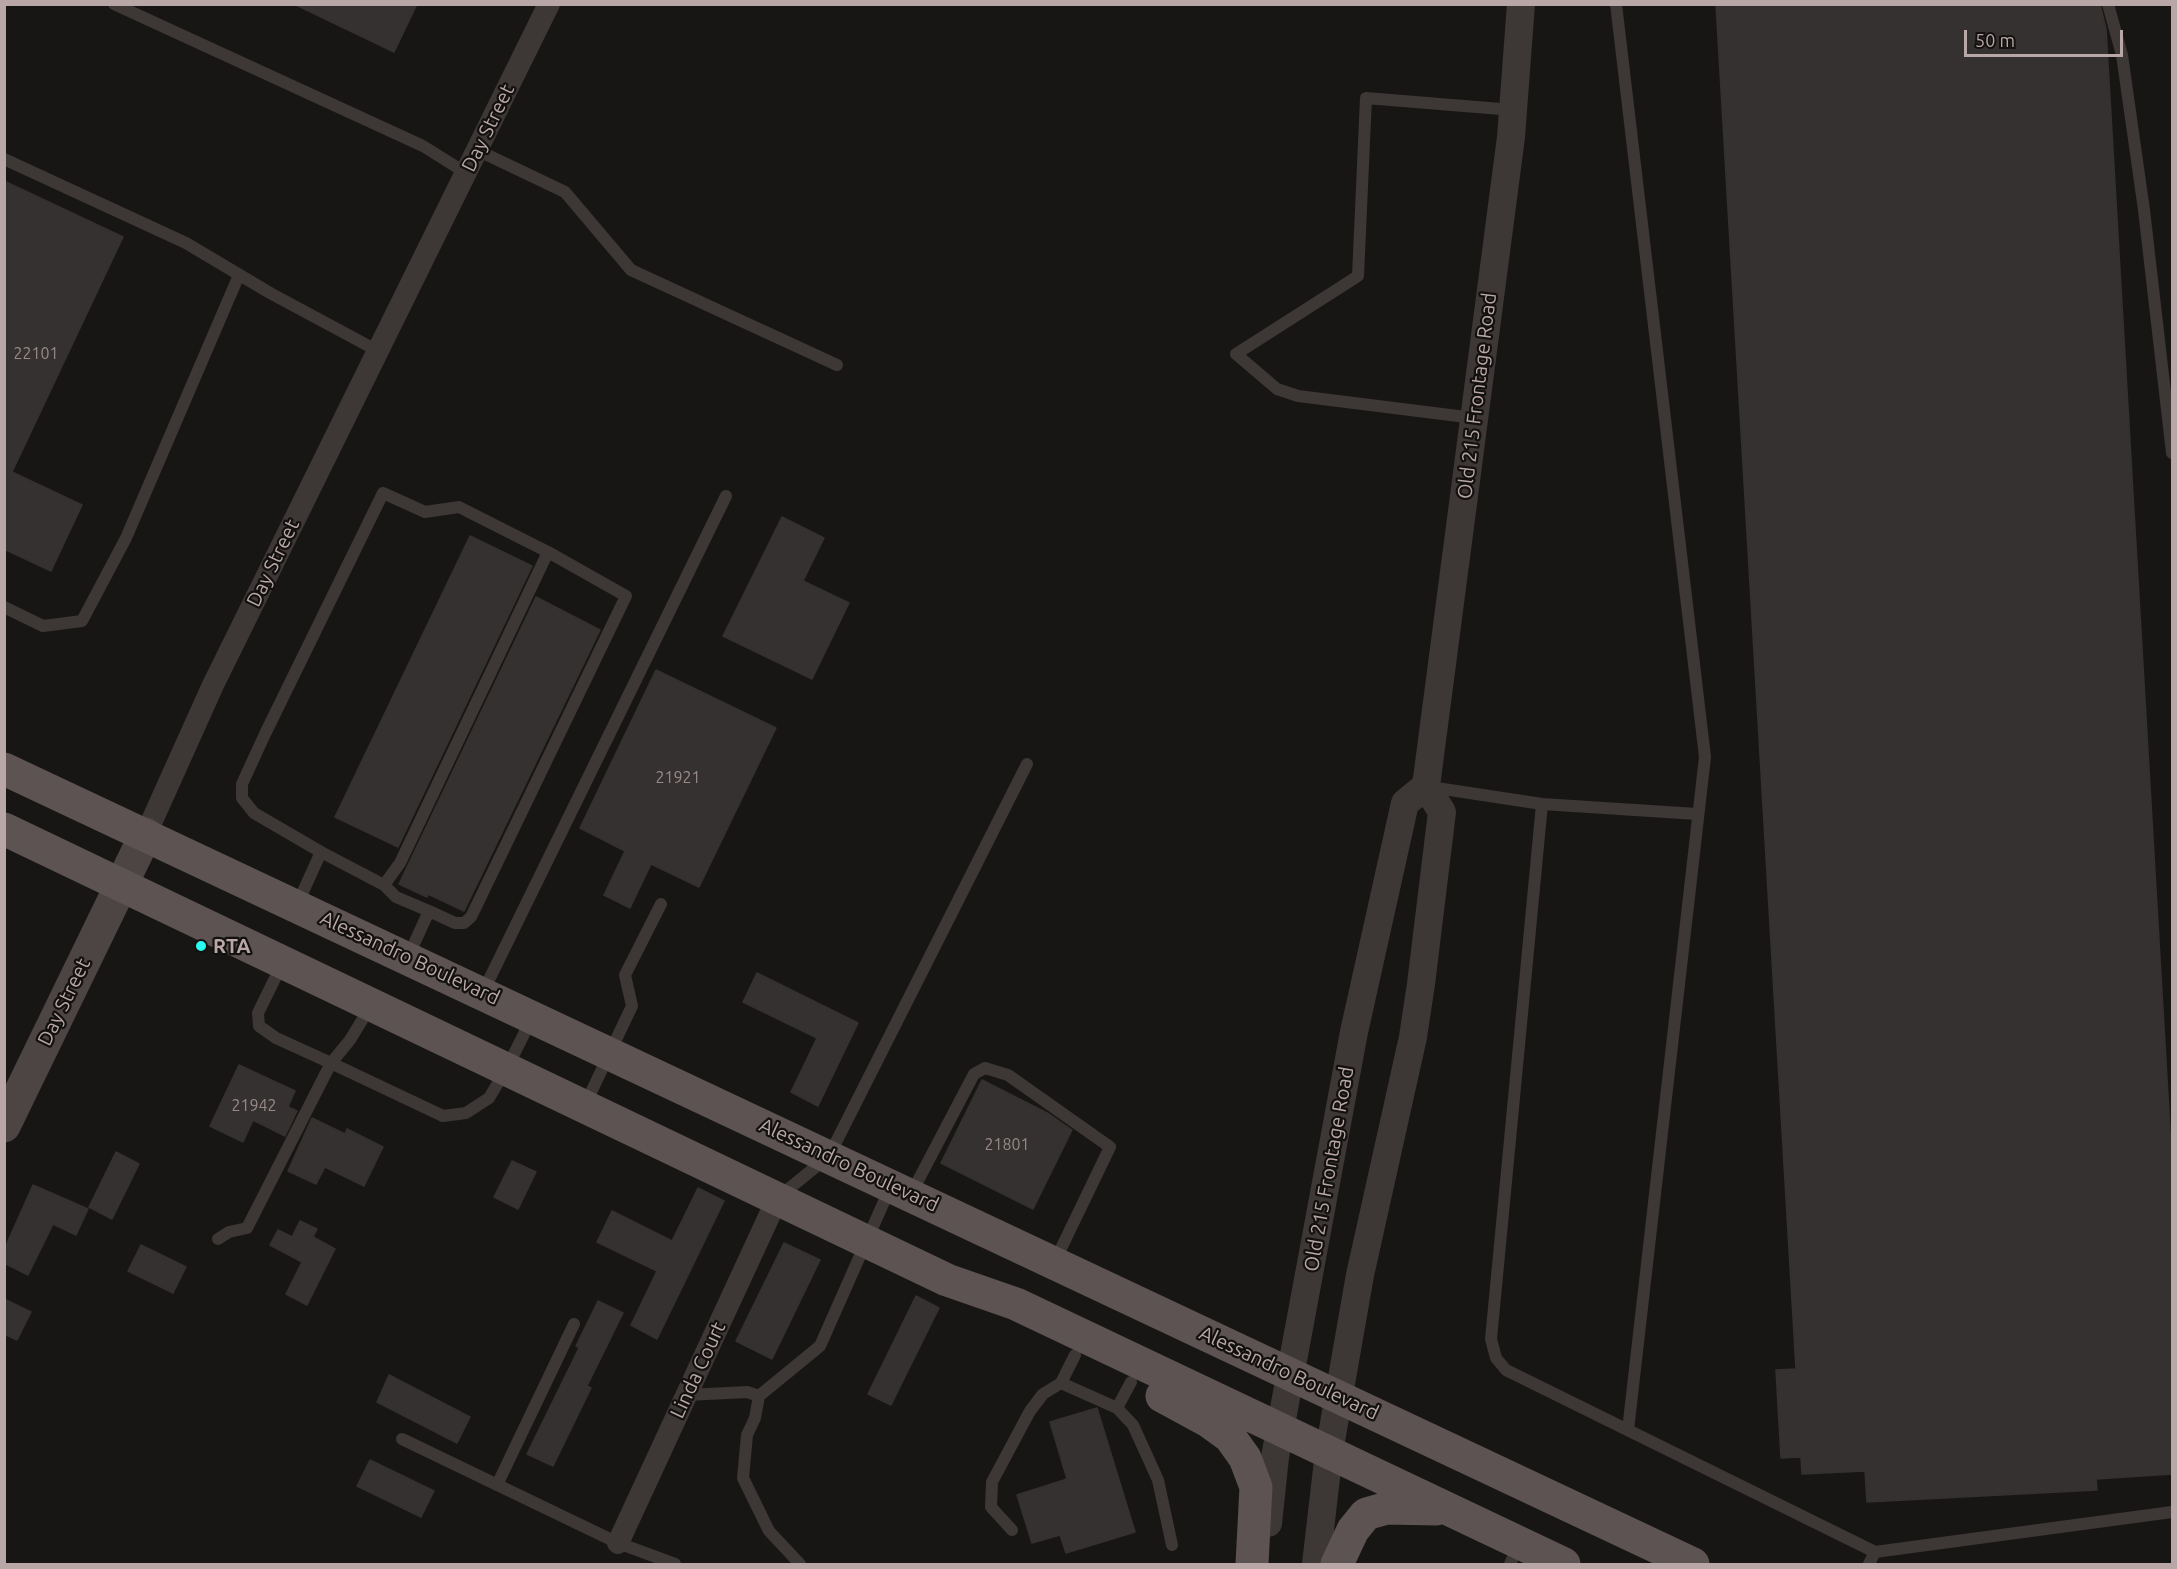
<!DOCTYPE html>
<style>
body{margin:0}
#map{position:relative;width:2177px;height:1569px;overflow:hidden;background:#181615;font-family:Ubuntu,sans-serif}
canvas{display:block}
.frame{position:absolute;inset:0;border:6px solid #b9a7a7;pointer-events:none}
.scale{position:absolute;left:1964px;top:30px;width:159px;height:27px;box-sizing:border-box;border:3px solid #b9a7a7;border-top:0;padding-left:8px;font-size:18px;line-height:21px;white-space:nowrap;color:#b9a7a7;-webkit-text-stroke:4px #131110;paint-order:stroke}
</style>
<div id="map">
<canvas width="2177" height="1569"></canvas>
<div class="frame"></div>
<div class="scale">50 m</div>
</div>
<script>
const g = document.querySelector('canvas').getContext('2d');
g.lineJoin = 'round';
function paint(path, color) {
  g.fillStyle = color;
  g.fill(path, 'evenodd');
}
function shape(rows) {
  const path = new Path2D();
  for (const r of rows) {
    path.moveTo(r[0], r[1]);
    for (let i = 2; i < r.length; i += 2) path.lineTo(r[i], r[i + 1]);
  }
  return path;
}
function stroke(path, color, width, dash) {
  g.strokeStyle = color;
  g.lineWidth = width;
  g.lineCap = dash ? 'butt' : 'round';
  g.setLineDash(dash || []);
  g.stroke(path);
}
function drawText(font, color, halo, rows, align = 'center') {
  g.font = font + ' Ubuntu,sans-serif';
  g.lineWidth = 4.5;
  g.setLineDash([]);
  g.textBaseline = 'middle';
  g.strokeStyle = halo;
  g.fillStyle = color;
  for (const [text, x, y, turn = 0] of rows) {
    g.save();
    g.translate(x, y);
    g.rotate((+turn || 0) * Math.PI / 180);
    g.textAlign = isNaN(turn) ? turn : align;
    if (halo) g.strokeText(text, 0, 0);
    g.fillText(text, 0, 0);
    g.restore();
  }
}
const building = shape([
 [294,4,417,4,394,52,294,4],
 [1716,4,2100,4,2106,29,2172,1164,2172,1474,2096,1479,2097,1490,1867,1502,1865,1471,1802,1474,1801,1457,1781,1458,1776,1370,1796,1369,1716,4],
 [4,181,123,237,12,472,82,505,51,571,4,549,4,181],
 [782,517,824,538,803,581,849,603,812,679,723,636,782,517],
 [470,536,532,566,398,847,335,817,470,536],
 [536,597,600,630,464,911,428,894,427,897,399,884,536,597],
 [656,670,776,728,699,887,651,864,630,908,604,895,625,851,580,828,656,670],
 [757,973,858,1023,818,1106,791,1092,817,1038,743,1002,757,973],
 [239,1065,295,1091,288,1107,297,1111,285,1136,253,1120,243,1142,210,1126,239,1065],
 [982,1080,1049,1114,1072,1130,1033,1209,941,1163,982,1080],
 [312,1118,345,1134,347,1129,383,1147,364,1186,325,1167,316,1184,288,1171,312,1118],
 [116,1152,139,1164,112,1219,89,1207,116,1152],
 [512,1161,536,1172,518,1209,494,1197,512,1161],
 [33,1185,88,1209,76,1235,53,1224,28,1275,4,1263,4,1250,33,1185],
 [698,1188,724,1201,657,1339,631,1325,657,1271,597,1242,612,1211,672,1241,698,1188],
 [300,1221,317,1229,313,1237,335,1249,307,1305,286,1294,302,1262,270,1245,278,1230,292,1237,300,1221],
 [784,1243,820,1260,772,1359,736,1341,784,1243],
 [141,1245,186,1267,173,1293,128,1271,141,1245],
 [916,1296,939,1308,891,1405,868,1394,916,1296],
 [4,1299,31,1312,17,1340,4,1334,4,1299],
 [598,1301,623,1313,587,1386,591,1388,553,1466,527,1454,579,1348,576,1346,598,1301],
 [389,1375,470,1417,457,1443,377,1402,389,1375],
 [1097,1408,1135,1532,1066,1553,1060,1535,1032,1543,1017,1495,1067,1479,1050,1422,1097,1408],
 [370,1460,434,1491,421,1517,357,1486,370,1460]
]);
paint(building, '#343130');
stroke(building, '#34312f', 1.5);
stroke(shape([
 [114,4,423,146,466,173],
 [1616,4,1705,757,1628,1430],
 [2108,4,2122,55,2144,210,2172,453],
 [477,150,565,192,631,270,837,365],
 [4,159,186,243,270,293,378,351],
 [1474,418,1298,396,1277,389,1236,354,1358,276,1366,98,1513,110],
 [383,493,425,512,459,507,548,552,400,863,384,885,321,852,254,813,242,798,242,784,265,734,383,493],
 [4,607,43,626,82,621,126,538,239,275],
 [1430,787,1542,804,1697,814],
 [1542,804,1491,1339,1496,1358,1506,1370,1875,1552,2172,1512],
 [384,885,396,897,429,911,408,957],
 [297,905,321,852],
 [429,911,455,923,464,923,471,917,626,596,548,552],
 [283,962,258,1013,259,1026,276,1038,331,1063,350,1040,370,1007],
 [483,992,726,496],
 [585,1105,632,1006,625,975,661,904],
 [911,1194,974,1074,985,1068,1008,1075,1110,1147,1055,1261],
 [780,1196,829,1156,1027,764],
 [218,1239,229,1232,247,1228,331,1063,443,1116,466,1113,489,1098,507,1068,531,1020],
 [1061,1383,1075,1355],
 [687,1395,747,1392,759,1396,755,1418,747,1435,743,1478,769,1531,800,1564],
 [759,1396,820,1346,890,1188],
 [1117,1408,1131,1382],
 [402,1439,618,1543,675,1564],
 [497,1485,574,1324],
 [1012,1530,991,1507,992,1482,1030,1411,1043,1394,1061,1383,1117,1408,1133,1425,1158,1480,1172,1545],
 [1510,1564,1519,1544],
 [1869,1564,1875,1552]
]), '#3d3736', 12);
stroke(shape([
 [146,834,213,685,549,4],
 [618,1543,778,1197]
]), '#3d3736', 22);
stroke(shape([
 [1268,1523,1275,1457,1354,1032,1405,803,1426,786],
 [1316,1564,1329,1452,1360,1275,1413,1037,1421,984,1442,812,1426,786,1511,137,1521,4]
]), '#3d3736', 28);
stroke(shape([
 [4,1126,146,834]
]), '#4d4444', 33);
stroke(shape([
 [4,769,1693,1564],
 [4,829,947,1280,1016,1304,1564,1564],
 [1162,1396,1208,1421,1230,1437,1245,1458,1256,1487,1252,1564],
 [1337,1564,1353,1530,1366,1514,1387,1508,1437,1509]
]), '#5c5352', 33);
for (const [x, y, r, color] of [
 [201,946,6,"#28fdef"]
]) {
  const dot = new Path2D();
  dot.arc(x, y, r, 0, 2 * Math.PI);
  g.fillStyle = color;
  g.fill(dot);
  stroke(dot, '#131110', 2);
}
drawText('16px', '#988a89', null, [
 ["22101",36,354],
 ["21921",678,778],
 ["21942",254,1106],
 ["21801",1007,1145]
]);
drawText('20px', '#b9a7a7', '#131110', [
 ["Day Street",488,128,-64],
 ["Old 215 Frontage Road",1477,396,-83],
 ["Day Street",273,563,-64],
 ["Alessandro Boulevard",410,958,25],
 ["Day Street",64,1002,-64],
 ["Alessandro Boulevard",849,1165,25],
 ["Old 215 Frontage Road",1329,1169,-80],
 ["Linda Court",698,1370,-65],
 ["Alessandro Boulevard",1289,1373,25]
]);
drawText('bold 20px', '#b9a7a7', '#131110', [
 ["RTA",213,946]
], 'left');
</script>
